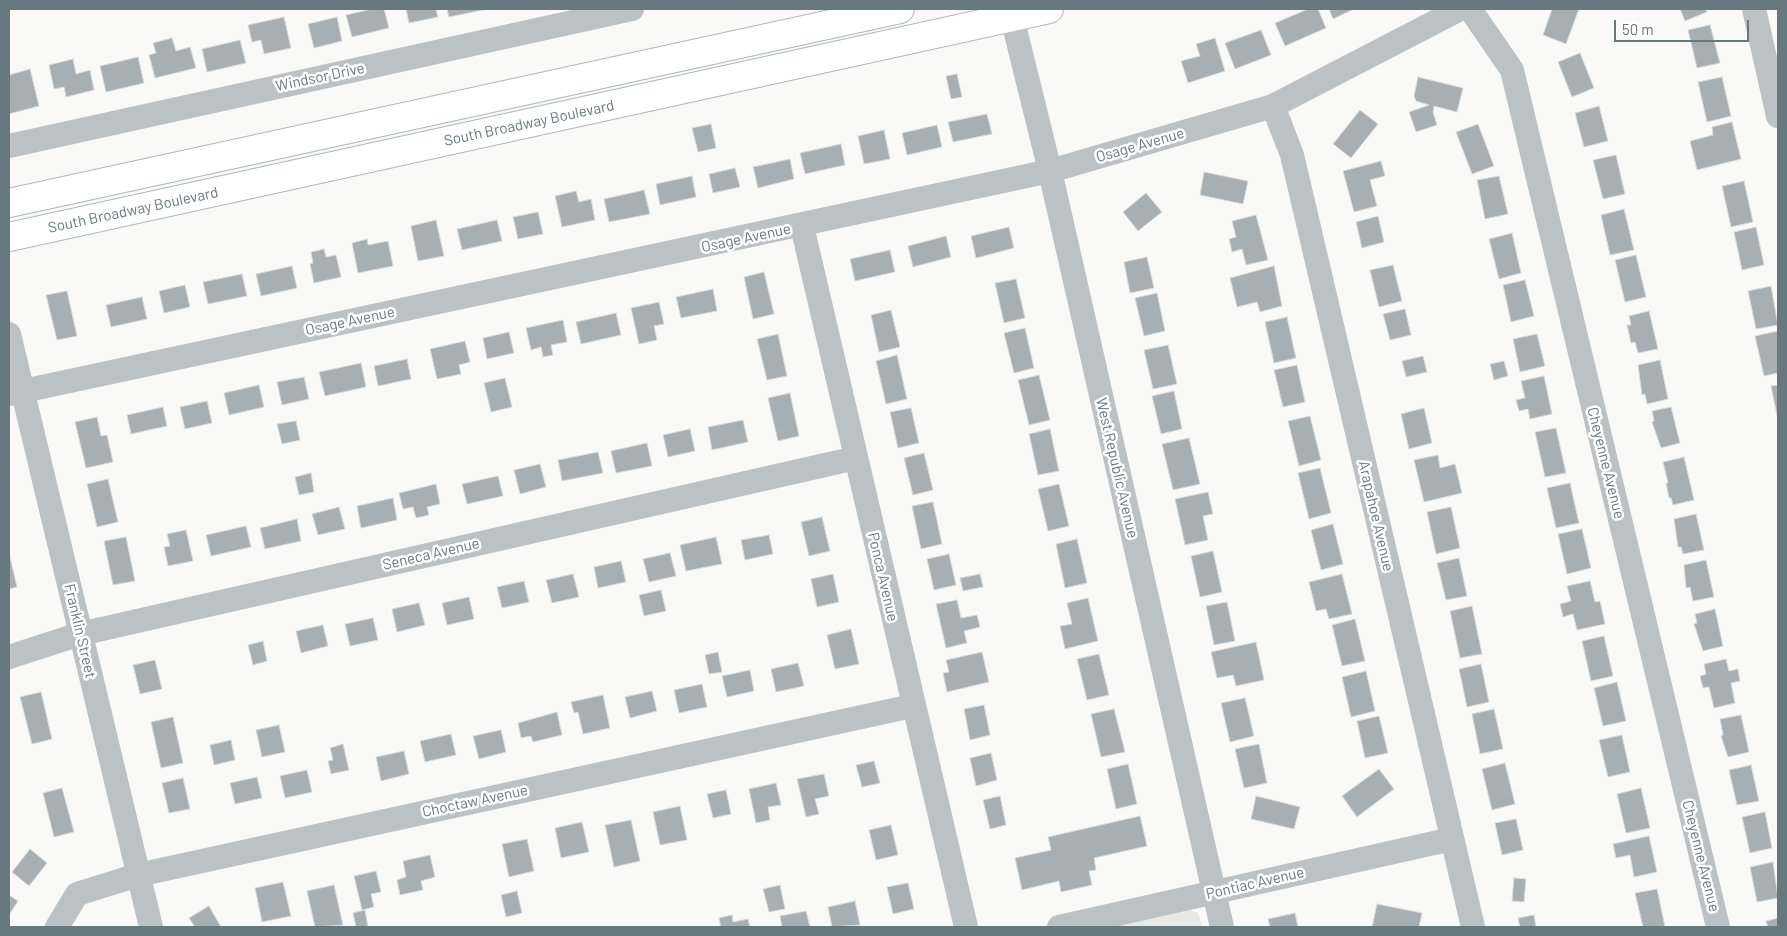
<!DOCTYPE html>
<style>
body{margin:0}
#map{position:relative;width:1787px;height:936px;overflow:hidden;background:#f9f9f7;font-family:Barlow,sans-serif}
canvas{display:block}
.frame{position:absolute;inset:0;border:10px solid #67787e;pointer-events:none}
.scale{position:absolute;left:1614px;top:20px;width:135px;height:22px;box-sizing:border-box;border:2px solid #67787e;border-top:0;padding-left:6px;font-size:15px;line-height:18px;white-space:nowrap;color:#67787e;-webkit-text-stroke:4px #fff;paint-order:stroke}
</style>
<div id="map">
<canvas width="1787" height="936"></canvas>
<div class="frame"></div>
<div class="scale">50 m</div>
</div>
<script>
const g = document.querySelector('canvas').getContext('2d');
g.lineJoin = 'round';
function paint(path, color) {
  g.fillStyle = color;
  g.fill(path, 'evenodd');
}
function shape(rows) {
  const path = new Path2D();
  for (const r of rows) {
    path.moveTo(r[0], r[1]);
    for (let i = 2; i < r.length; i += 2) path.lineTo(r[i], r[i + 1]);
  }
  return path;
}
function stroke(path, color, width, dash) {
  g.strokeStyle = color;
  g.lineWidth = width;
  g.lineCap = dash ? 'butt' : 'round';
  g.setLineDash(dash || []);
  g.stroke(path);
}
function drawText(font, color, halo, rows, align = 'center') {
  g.font = font + ' Barlow,sans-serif';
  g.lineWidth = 5;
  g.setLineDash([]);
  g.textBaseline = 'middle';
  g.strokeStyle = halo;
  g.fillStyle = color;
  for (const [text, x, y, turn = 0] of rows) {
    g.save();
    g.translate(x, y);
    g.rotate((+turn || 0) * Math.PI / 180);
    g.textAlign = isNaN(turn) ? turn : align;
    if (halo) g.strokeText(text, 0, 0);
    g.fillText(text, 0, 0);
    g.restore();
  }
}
paint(shape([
 [1187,909,1198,913,1202,927,1106,927]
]), '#e7e9e7');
const building = shape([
 [372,9,384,9,389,28,352,37,346,15,372,9],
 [406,9,436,9,438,17,409,23,406,9],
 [447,9,488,9,449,17,447,9],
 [1308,9,1318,9,1326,28,1285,46,1275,23,1308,9],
 [1329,9,1354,9,1333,19,1329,9],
 [1552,9,1579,9,1566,44,1543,35,1552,9],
 [1680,9,1706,9,1707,12,1685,21,1680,9],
 [284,17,291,48,264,54,261,40,252,42,248,25,284,17],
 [337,17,342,41,314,48,308,24,337,17],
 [1710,25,1720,63,1697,68,1688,30,1710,25],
 [1261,30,1271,55,1235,69,1225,43,1261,30],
 [172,38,176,51,190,47,196,68,155,78,149,55,156,53,153,43,172,38],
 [1215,38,1225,71,1188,83,1181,61,1200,56,1196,44,1215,38],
 [240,40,246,63,207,72,202,49,240,40],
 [1580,53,1594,88,1572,97,1558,62,1580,53],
 [138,57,144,83,106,92,100,66,138,57],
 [73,59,76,74,90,70,94,90,66,97,64,87,54,89,49,65,73,59],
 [30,69,39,106,9,114,9,75,30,69],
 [957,74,962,97,951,99,946,76,957,74],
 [1418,77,1463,88,1457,112,1434,106,1433,112,1437,125,1416,132,1409,112,1429,105,1416,101,1414,96,1418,77],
 [1722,77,1731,116,1707,122,1698,82,1722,77],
 [1599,106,1608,141,1584,147,1575,113,1599,106],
 [1360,110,1378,124,1351,158,1333,144,1360,110],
 [987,114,992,134,953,142,948,122,987,114],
 [1732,122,1741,159,1697,170,1690,141,1713,135,1712,127,1732,122],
 [711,124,716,148,698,152,692,128,711,124],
 [1478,124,1494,166,1472,174,1456,132,1478,124],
 [937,125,942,147,907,155,902,133,937,125],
 [884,130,890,159,864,164,858,136,884,130],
 [841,144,845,165,805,174,800,153,841,144],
 [1616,155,1625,194,1603,199,1593,160,1616,155],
 [790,159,794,179,758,188,753,167,790,159],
 [1381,161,1385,176,1370,180,1377,206,1354,212,1343,171,1381,161],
 [735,168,740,187,713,193,709,174,735,168],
 [1204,172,1248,181,1243,204,1200,195,1204,172],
 [692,176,696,197,660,205,656,184,692,176],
 [1499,176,1508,214,1485,219,1477,180,1499,176],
 [1744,181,1753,222,1731,227,1722,186,1744,181],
 [644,190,650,214,609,222,604,199,644,190],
 [576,191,579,202,591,199,595,220,562,227,555,196,576,191],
 [1146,193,1162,212,1138,231,1123,212,1146,193],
 [1624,209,1634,250,1610,255,1601,215,1624,209],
 [538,212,543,234,518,239,513,217,538,212],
 [1256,215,1268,260,1246,265,1242,249,1232,252,1229,239,1236,237,1232,221,1256,215],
 [1378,216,1384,242,1362,248,1356,222,1378,216],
 [436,220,444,256,418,261,411,226,436,220],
 [497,220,502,241,462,250,457,229,497,220],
 [1009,227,1014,248,976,258,971,236,1009,227],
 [1756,227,1764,265,1742,270,1734,232,1756,227],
 [1512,233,1521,273,1499,279,1489,239,1512,233],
 [946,236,951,257,913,267,908,246,946,236],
 [367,239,368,245,388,241,393,266,358,273,352,243,367,239],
 [324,249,326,257,336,255,341,277,314,283,310,264,313,263,311,252,324,249],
 [890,250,895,272,855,281,850,259,890,250],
 [1636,255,1646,297,1625,302,1615,260,1636,255],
 [1147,257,1154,288,1130,293,1124,262,1147,257],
 [1393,265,1402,301,1379,307,1370,270,1393,265],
 [292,266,297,288,261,296,256,274,292,266],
 [1274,266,1282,306,1260,312,1257,302,1237,307,1230,278,1274,266],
 [764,272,774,314,753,319,744,277,764,272],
 [242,274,247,296,208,304,203,282,242,274],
 [1016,279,1025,318,1004,323,995,283,1016,279],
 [1525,280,1534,316,1511,322,1503,285,1525,280],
 [185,285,190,307,164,313,159,291,185,285],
 [1771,286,1778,325,1756,329,1748,291,1771,286],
 [713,289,717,311,681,318,676,297,713,289],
 [67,291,77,336,57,340,46,295,67,291],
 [1157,293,1165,331,1144,336,1135,298,1157,293],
 [142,297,147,319,111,327,106,305,142,297],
 [659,302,664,324,654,326,657,340,639,344,631,308,659,302],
 [1405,309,1411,335,1390,340,1383,314,1405,309],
 [891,310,900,347,879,352,871,315,891,310],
 [1649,311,1658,349,1638,353,1635,342,1631,343,1627,325,1631,325,1629,316,1649,311],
 [616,313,621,335,581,344,576,322,616,313],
 [1287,317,1296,358,1274,363,1265,322,1287,317],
 [563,320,567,342,551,345,553,355,543,357,541,347,531,350,526,328,563,320],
 [1025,328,1034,368,1014,373,1004,333,1025,328],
 [1778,331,1778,373,1764,376,1755,336,1778,331],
 [509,332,514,353,487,359,483,338,509,332],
 [778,334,787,376,767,380,757,339,778,334],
 [1537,334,1545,366,1520,372,1513,339,1537,334],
 [465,341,470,362,459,365,461,374,437,379,430,349,465,341],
 [1168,345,1177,384,1153,389,1144,350,1168,345],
 [897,355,907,399,886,404,876,361,897,355],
 [1423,356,1427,372,1406,377,1402,361,1423,356],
 [407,359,411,379,378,386,374,366,407,359],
 [1660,360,1668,399,1647,404,1645,394,1642,395,1638,365,1660,360],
 [1504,361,1508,376,1494,380,1490,364,1504,361],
 [361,363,366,387,325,396,319,372,361,363],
 [1297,365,1305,402,1283,407,1274,370,1297,365],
 [1039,375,1050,420,1029,425,1018,380,1039,375],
 [1544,376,1552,414,1530,419,1528,409,1519,411,1516,400,1525,398,1521,381,1544,376],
 [304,377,309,399,282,405,277,382,304,377],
 [505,378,512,407,491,412,484,383,505,378],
 [259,385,264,407,229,415,224,393,259,385],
 [1778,385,1778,420,1771,386,1778,385],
 [1174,391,1182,429,1161,434,1152,396,1174,391],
 [790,393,799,436,778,441,768,398,790,393],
 [207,401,212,423,185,429,180,407,207,401],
 [163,407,167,426,131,434,127,415,163,407],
 [1671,407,1680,443,1661,448,1652,422,1654,421,1652,411,1671,407],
 [911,408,919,443,898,448,890,412,911,408],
 [1424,408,1432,443,1409,449,1401,414,1424,408],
 [1310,416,1321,460,1299,466,1288,421,1310,416],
 [97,417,101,436,107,435,113,462,86,468,75,422,97,417],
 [743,420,748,442,712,450,708,427,743,420],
 [296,421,300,440,282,444,277,424,296,421],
 [1556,428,1566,473,1545,477,1535,432,1556,428],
 [690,429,695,451,668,457,663,435,690,429],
 [1050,429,1059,471,1038,475,1029,434,1050,429],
 [1189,438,1200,484,1173,490,1162,444,1189,438],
 [647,443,652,466,616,473,611,451,647,443],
 [598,452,603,473,562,481,558,460,598,452],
 [924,453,933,490,913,495,904,458,924,453],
 [1438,455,1440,468,1455,464,1462,493,1424,502,1414,460,1438,455],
 [1684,457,1694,500,1673,505,1671,498,1669,498,1666,483,1668,483,1663,462,1684,457],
 [540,464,546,487,520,494,514,470,540,464],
 [1320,468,1331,513,1309,519,1298,473,1320,468],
 [311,473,314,492,299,495,295,477,311,473],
 [498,476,503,496,467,504,462,484,498,476],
 [108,479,118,522,97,527,87,484,108,479],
 [1570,483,1579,523,1556,528,1547,488,1570,483],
 [436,484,440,504,427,507,429,515,416,518,413,507,403,509,399,493,436,484],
 [1059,484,1069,526,1048,531,1038,489,1059,484],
 [1208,492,1213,514,1203,516,1208,540,1185,545,1175,499,1208,492],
 [393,498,397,520,361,528,357,506,393,498],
 [933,502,942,544,921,549,912,506,933,502],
 [339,507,345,529,318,535,312,514,339,507],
 [1451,507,1460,548,1436,554,1427,512,1451,507],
 [1696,514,1704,550,1683,554,1681,547,1678,547,1674,519,1696,514],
 [822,517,830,551,809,556,801,522,822,517],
 [297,519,301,541,265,549,260,528,297,519],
 [1333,524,1343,564,1321,570,1311,530,1333,524],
 [246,526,251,547,211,556,206,535,246,526],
 [1582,529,1591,568,1567,574,1558,534,1582,529],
 [186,530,193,561,168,566,164,547,170,546,167,534,186,530],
 [769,535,773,554,745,560,741,540,769,535],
 [126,537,135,581,113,585,104,541,126,537],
 [716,537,722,564,686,571,680,545,716,537],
 [1077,539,1087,583,1065,588,1056,544,1077,539],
 [1213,551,1222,592,1200,597,1191,556,1213,551],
 [9,553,17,587,9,589,9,553],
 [670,553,676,576,649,582,643,559,670,553],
 [949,554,956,585,934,590,927,559,949,554],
 [1459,558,1467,596,1446,600,1437,563,1459,558],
 [1706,560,1714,597,1693,601,1690,587,1686,588,1684,565,1706,560],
 [621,561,626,582,598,588,594,567,621,561],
 [573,574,579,597,552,603,546,580,573,574],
 [833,574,839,602,817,607,811,579,833,574],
 [980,574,983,587,963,591,960,578,980,574],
 [1342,574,1352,614,1329,619,1326,609,1316,611,1309,582,1342,574],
 [524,581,529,602,502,608,497,587,524,581],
 [1590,581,1595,602,1600,601,1605,624,1577,630,1573,614,1563,617,1560,604,1571,601,1567,586,1590,581],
 [661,590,666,611,644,616,639,595,661,590],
 [469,597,474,619,447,625,442,603,469,597],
 [1088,598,1098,641,1065,649,1060,626,1072,624,1067,603,1088,598],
 [957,600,961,618,977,615,980,627,964,631,967,643,946,648,936,604,957,600],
 [1227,602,1235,641,1214,645,1206,606,1227,602],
 [419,603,425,625,397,632,392,609,419,603],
 [1472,606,1482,654,1460,658,1450,611,1472,606],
 [1715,609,1723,646,1703,651,1694,624,1697,623,1695,614,1715,609],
 [373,618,378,640,350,646,345,624,373,618],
 [1355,619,1365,661,1342,666,1332,625,1355,619],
 [323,625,328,646,301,653,296,631,323,625],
 [851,629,859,664,835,669,827,635,851,629],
 [1604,636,1613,676,1591,681,1582,641,1604,636],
 [263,641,267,661,253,665,248,645,263,641],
 [1256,642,1264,680,1236,686,1233,675,1217,678,1211,652,1256,642],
 [718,652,722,672,709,674,705,655,718,652],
 [982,652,989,682,947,692,943,673,949,672,946,660,982,652],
 [1099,654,1109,695,1087,700,1077,659,1099,654],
 [1726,659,1729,671,1738,669,1740,681,1731,683,1735,703,1714,708,1709,687,1703,688,1700,676,1706,674,1704,664,1726,659],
 [155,660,162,689,140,694,133,665,155,660],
 [798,663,804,686,776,692,771,669,798,663],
 [1481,664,1489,702,1467,707,1459,669,1481,664],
 [750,670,754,691,727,697,722,676,750,670],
 [1366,671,1375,711,1351,717,1342,677,1366,671],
 [1617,682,1626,721,1603,726,1594,688,1617,682],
 [702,684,707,707,679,713,674,690,702,684],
 [652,691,657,711,630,718,625,697,652,691],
 [41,692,52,739,32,744,20,697,41,692],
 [603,695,610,728,583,734,578,712,574,713,571,702,603,695],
 [1245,698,1254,736,1230,742,1221,703,1245,698],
 [984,705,990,735,970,740,964,709,984,705],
 [1114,709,1125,752,1101,757,1091,714,1114,709],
 [1494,709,1503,749,1480,754,1472,714,1494,709],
 [557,712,562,735,533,742,531,736,521,738,518,723,557,712],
 [1741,715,1749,752,1728,757,1721,736,1723,735,1720,719,1741,715],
 [1379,716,1388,753,1365,758,1357,721,1379,716],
 [173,717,183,763,161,768,151,722,173,717],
 [279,725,285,752,262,757,256,730,279,725],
 [501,730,506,752,479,759,473,736,501,730],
 [451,734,456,755,425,762,420,741,451,734],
 [1622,735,1630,772,1608,777,1599,740,1622,735],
 [231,740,235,760,214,765,210,745,231,740],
 [343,744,349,770,331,774,328,761,333,760,330,748,343,744],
 [1259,744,1267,783,1244,788,1235,749,1259,744],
 [404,751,409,774,381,781,376,757,404,751],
 [991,753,997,780,976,786,970,758,991,753],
 [874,761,880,783,862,787,856,765,874,761],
 [1505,763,1515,804,1492,810,1482,769,1505,763],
 [1128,764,1137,804,1116,809,1107,769,1128,764],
 [1751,765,1759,801,1737,805,1729,770,1751,765],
 [1379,769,1394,789,1357,817,1342,796,1379,769],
 [307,770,312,792,285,798,280,776,307,770],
 [824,774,829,796,815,799,819,814,806,817,797,779,824,774],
 [257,777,262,798,235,804,230,783,257,777],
 [183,778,190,809,169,813,162,783,183,778],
 [776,783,781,805,768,807,770,820,756,823,749,789,776,783],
 [62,788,74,832,54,837,43,793,62,788],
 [1641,788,1650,828,1626,833,1617,794,1641,788],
 [726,790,731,814,713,818,707,794,726,790],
 [1000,796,1006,825,990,829,983,800,1000,796],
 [1256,796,1300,807,1294,829,1251,819,1256,796],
 [680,806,687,840,660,845,653,812,680,806],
 [1765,812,1772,848,1750,853,1742,817,1765,812],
 [1140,816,1147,846,1094,858,1096,870,1089,871,1092,885,1061,892,1059,881,1022,890,1015,858,1051,850,1048,837,1140,816],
 [1516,819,1523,850,1502,855,1495,823,1516,819],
 [631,820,640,861,614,867,605,825,631,820],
 [582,822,589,852,561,858,555,828,582,822],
 [891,825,898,855,876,860,869,830,891,825],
 [1649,836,1657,872,1634,877,1630,855,1616,858,1613,844,1649,836],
 [527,839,534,871,509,877,502,844,527,839],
 [30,849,47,863,29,886,12,872,30,849],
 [430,855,435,877,421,881,423,890,400,895,397,880,406,877,403,861,430,855],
 [1773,862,1778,898,1757,902,1750,867,1773,862],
 [376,871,381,892,371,894,374,907,362,910,354,876,376,871],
 [1514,878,1526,879,1524,902,1512,901,1514,878],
 [283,882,291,916,262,922,255,888,283,882],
 [908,883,914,909,893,914,887,887,908,883],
 [334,885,343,925,315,927,307,891,334,885],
 [780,885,785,909,769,912,763,889,780,885],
 [1657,889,1665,927,1643,927,1635,893,1657,889],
 [517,891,522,913,506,917,501,895,517,891],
 [9,895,18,901,9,915,9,895],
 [855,901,860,925,832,927,828,907,855,901],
 [1377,904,1422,913,1419,927,1372,927,1377,904],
 [209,906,221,927,195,927,189,918,209,906],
 [365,910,368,927,356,927,353,913,365,910],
 [806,911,810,927,782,927,780,916,806,911],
 [1295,913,1298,927,1270,927,1268,919,1295,913],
 [732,915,733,922,748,919,750,927,721,927,719,918,732,915],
 [1534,915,1536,927,1520,927,1518,918,1534,915],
 [1778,918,1778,927,1768,927,1766,921,1778,918]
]);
paint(building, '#a7afb3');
stroke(building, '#dbdad9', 1);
const major = shape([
 [9,203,900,9],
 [9,237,1049,9]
]);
stroke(major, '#b1b6b9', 30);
stroke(shape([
 [1010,9,1050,171,1222,927],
 [1470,9,1512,70,1718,927],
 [1754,9,1778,116],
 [1273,106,1292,155,1473,927],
 [9,146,632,9],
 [802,226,966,927],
 [9,334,151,927],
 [9,394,1050,171,1273,106,1460,9],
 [9,657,80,634,856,458],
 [57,927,77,894,138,875,912,706],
 [1059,927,1452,839]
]), '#bcc2c4', 24);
stroke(major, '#fff', 28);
drawText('15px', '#67787e', '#fff', [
 ["Windsor Drive",320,77,-12],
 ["South Broadway Boulevard",529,123,-12],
 ["Osage Avenue",1140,145,-16],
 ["South Broadway Boulevard",133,210,-12],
 ["Osage Avenue",746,238,-12],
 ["Osage Avenue",350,321,-12],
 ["Cheyenne Avenue",1606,463,76],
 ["West Republic Avenue",1117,468,77],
 ["Arapahoe Avenue",1376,516,77],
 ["Seneca Avenue",431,554,-13],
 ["Ponca Avenue",883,577,77],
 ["Franklin Street",80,631,77],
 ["Choctaw Avenue",475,801,-12],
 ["Cheyenne Avenue",1701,856,76],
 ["Pontiac Avenue",1255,883,-13]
]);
</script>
